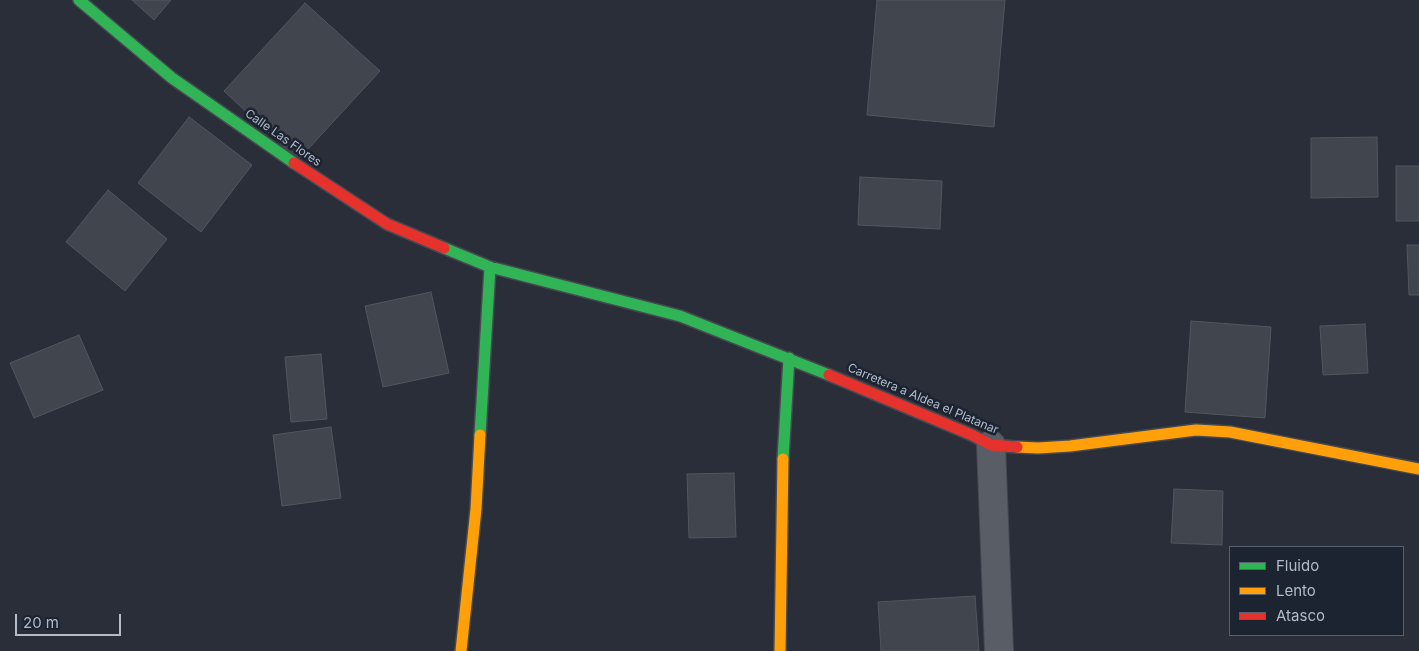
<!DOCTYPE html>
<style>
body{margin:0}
#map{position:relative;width:1419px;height:651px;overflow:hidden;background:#292e38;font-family:Inter,sans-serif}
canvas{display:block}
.legend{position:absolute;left:1229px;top:546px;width:175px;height:90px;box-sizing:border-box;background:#1c2432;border:1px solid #58606e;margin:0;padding:6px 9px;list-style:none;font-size:15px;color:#b3bac9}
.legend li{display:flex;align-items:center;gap:10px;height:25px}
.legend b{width:25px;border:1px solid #58606e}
.scale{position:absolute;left:15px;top:614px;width:106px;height:22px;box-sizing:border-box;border:2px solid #b3bac9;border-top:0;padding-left:6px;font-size:15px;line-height:18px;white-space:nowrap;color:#b3bac9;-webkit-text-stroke:4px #1c2432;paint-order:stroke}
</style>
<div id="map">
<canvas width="1419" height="651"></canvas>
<ul class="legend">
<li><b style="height:6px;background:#30b455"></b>Fluido</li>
<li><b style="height:6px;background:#ff9f0a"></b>Lento</li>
<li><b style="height:6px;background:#e5322d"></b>Atasco</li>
</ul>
<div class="scale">20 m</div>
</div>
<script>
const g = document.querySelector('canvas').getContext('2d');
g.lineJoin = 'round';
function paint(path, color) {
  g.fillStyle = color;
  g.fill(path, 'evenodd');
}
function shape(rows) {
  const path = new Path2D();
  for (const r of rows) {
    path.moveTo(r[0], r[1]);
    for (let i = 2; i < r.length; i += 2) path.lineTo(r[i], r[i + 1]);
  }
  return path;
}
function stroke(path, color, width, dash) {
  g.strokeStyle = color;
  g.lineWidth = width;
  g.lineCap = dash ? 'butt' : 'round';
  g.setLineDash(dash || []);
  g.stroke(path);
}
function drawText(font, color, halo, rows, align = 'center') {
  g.font = font + ' Inter,sans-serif';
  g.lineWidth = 5;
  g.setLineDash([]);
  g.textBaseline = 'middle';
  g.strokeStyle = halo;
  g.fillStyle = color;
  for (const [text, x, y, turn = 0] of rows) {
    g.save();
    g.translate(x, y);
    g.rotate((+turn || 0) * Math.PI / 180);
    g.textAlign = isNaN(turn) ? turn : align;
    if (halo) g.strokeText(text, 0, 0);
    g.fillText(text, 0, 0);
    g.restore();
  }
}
const building = shape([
 [132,0,171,0,154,20,132,0],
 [877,0,1005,0,994,127,867,115,877,0],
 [305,3,380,71,298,160,224,91,305,3],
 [189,117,252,165,201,232,138,183,189,117],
 [1377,137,1378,197,1311,198,1311,138,1377,137],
 [1396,166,1419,166,1419,221,1396,221,1396,166],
 [860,177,942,181,940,229,858,225,860,177],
 [108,190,167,239,125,291,66,242,108,190],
 [1407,245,1419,245,1419,295,1409,295,1407,245],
 [431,292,449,373,383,387,365,306,431,292],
 [1191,321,1271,327,1265,418,1185,412,1191,321],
 [1365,324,1368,373,1323,375,1320,326,1365,324],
 [79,335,103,390,34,418,10,363,79,335],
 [321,354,327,419,291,422,285,357,321,354],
 [331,427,341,498,282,506,273,435,331,427],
 [734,473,736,537,689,538,687,474,734,473],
 [1174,489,1223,491,1222,545,1171,543,1174,489],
 [975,596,979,651,881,651,878,602,975,596]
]);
paint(building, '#41454e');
stroke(building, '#51565f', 1);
const street = shape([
 [991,445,999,651]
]);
const fast = shape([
 [79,0,172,78,294,163],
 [444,248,490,267,680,316,829,375],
 [480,435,490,267],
 [783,459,789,358]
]);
const slow = shape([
 [1017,447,1038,448,1070,446,1196,430,1230,432,1419,469],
 [461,651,476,509,480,435],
 [780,651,783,459]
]);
const jam = shape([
 [294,163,387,224,444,248],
 [829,375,972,435,991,445,1017,447]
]);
stroke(street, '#454951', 30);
stroke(fast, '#454951', 14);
stroke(slow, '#454951', 14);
stroke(jam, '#454951', 14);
stroke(street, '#595d66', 28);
stroke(fast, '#30b455', 11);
stroke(slow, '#ff9f0a', 11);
stroke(jam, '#e5322d', 11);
drawText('12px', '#b3bac9', '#1c2432', [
 ["Calle Las Flores",283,138,35],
 ["Carretera a Aldea el Platanar",923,399,23]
]);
</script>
